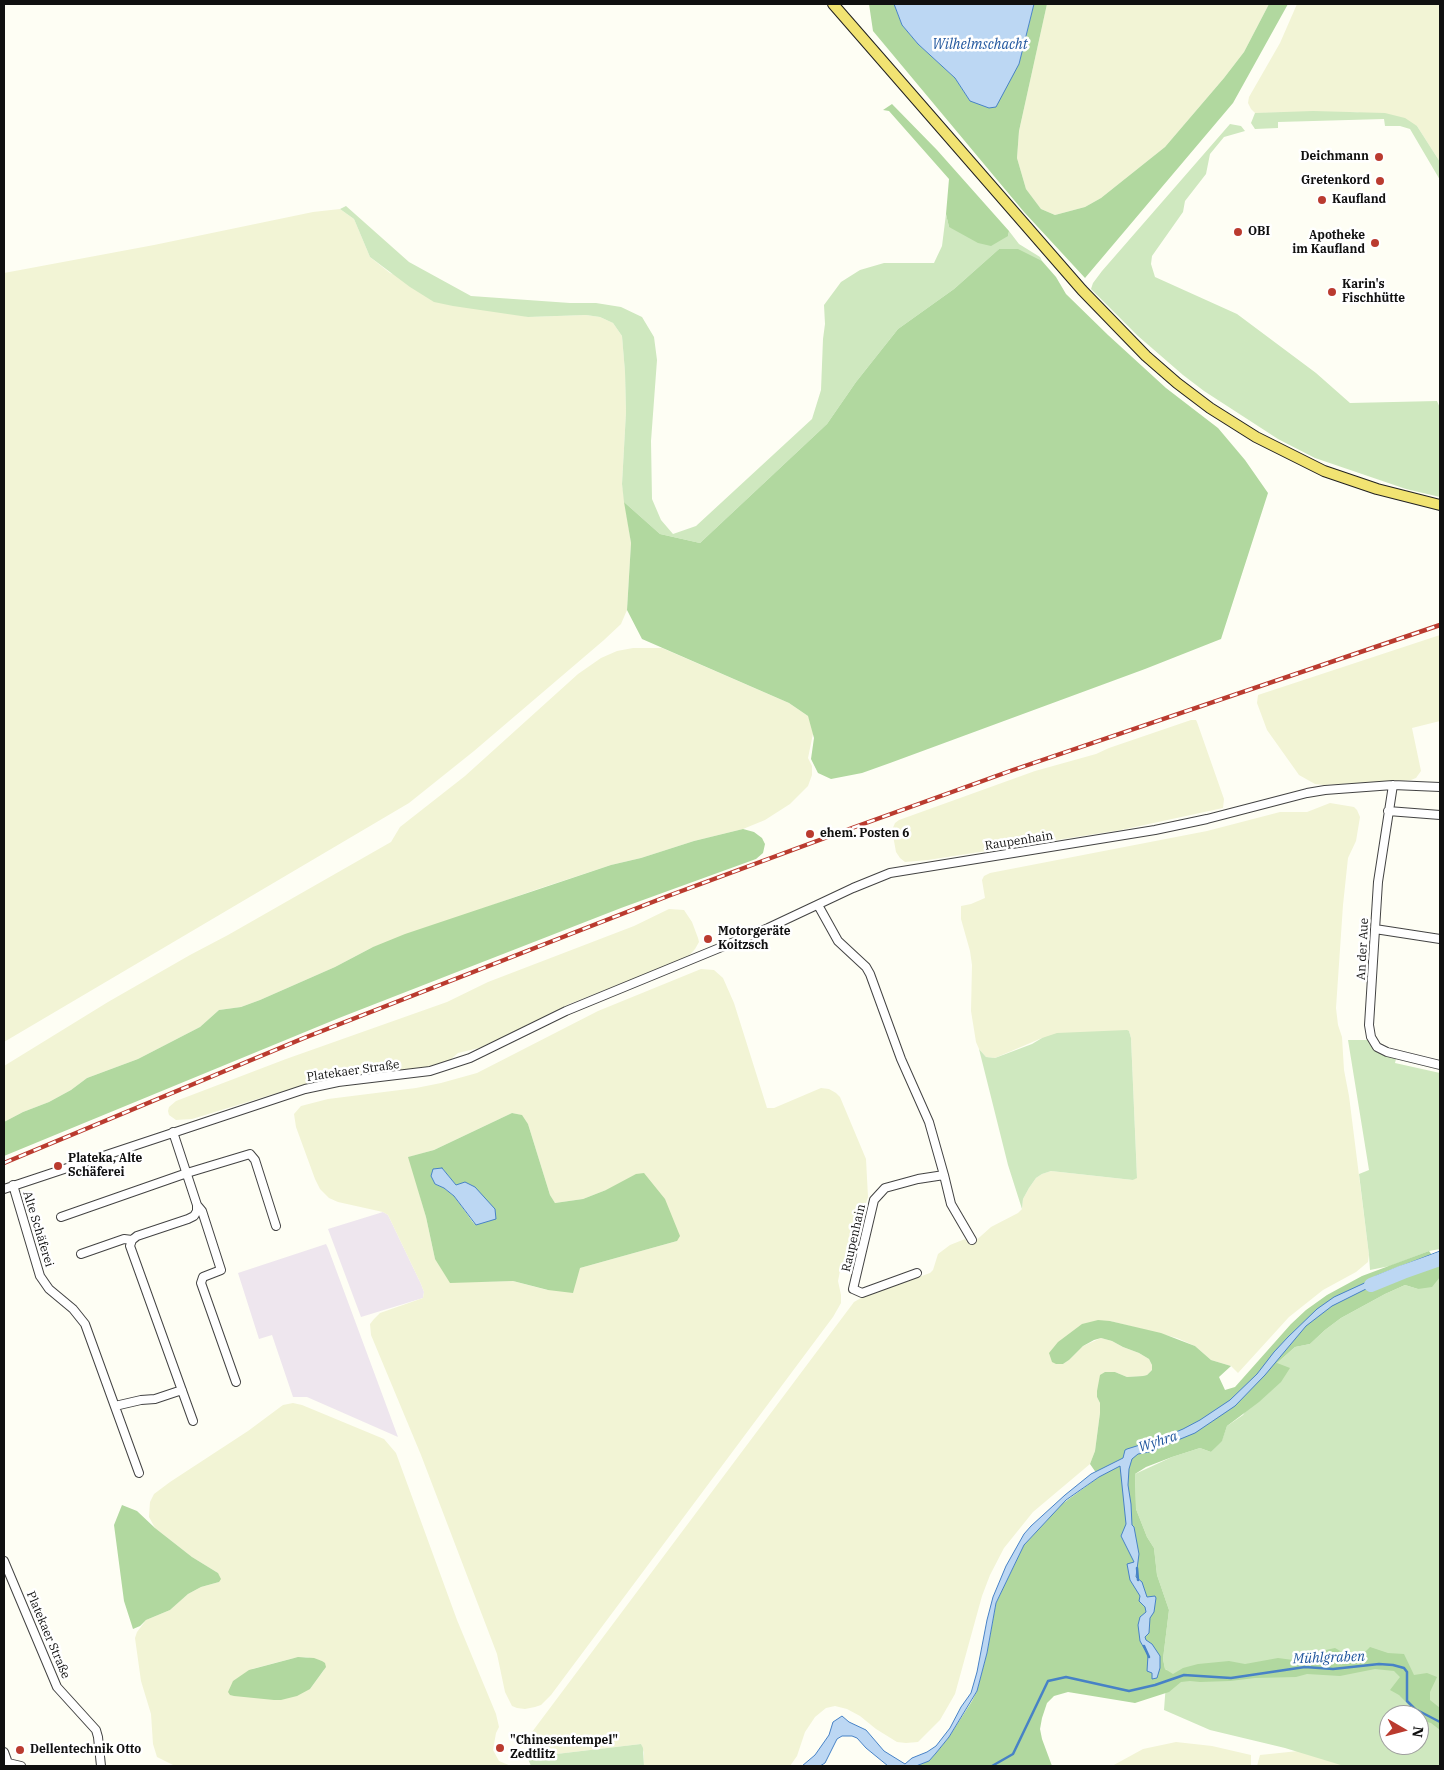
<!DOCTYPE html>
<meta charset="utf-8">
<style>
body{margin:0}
#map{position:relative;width:1444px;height:1770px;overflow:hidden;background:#fefef4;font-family:"IBM Plex Serif",serif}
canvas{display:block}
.frame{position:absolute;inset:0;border:5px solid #101010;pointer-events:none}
.north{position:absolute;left:1379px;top:1705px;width:50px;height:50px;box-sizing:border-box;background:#fff;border:1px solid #9f9f9f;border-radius:50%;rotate:98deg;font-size:14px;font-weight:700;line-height:20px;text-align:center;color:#101010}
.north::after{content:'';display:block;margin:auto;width:18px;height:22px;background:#ba3b2f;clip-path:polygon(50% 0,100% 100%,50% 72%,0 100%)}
</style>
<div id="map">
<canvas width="1444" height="1770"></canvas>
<div class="frame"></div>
<div class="north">N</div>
</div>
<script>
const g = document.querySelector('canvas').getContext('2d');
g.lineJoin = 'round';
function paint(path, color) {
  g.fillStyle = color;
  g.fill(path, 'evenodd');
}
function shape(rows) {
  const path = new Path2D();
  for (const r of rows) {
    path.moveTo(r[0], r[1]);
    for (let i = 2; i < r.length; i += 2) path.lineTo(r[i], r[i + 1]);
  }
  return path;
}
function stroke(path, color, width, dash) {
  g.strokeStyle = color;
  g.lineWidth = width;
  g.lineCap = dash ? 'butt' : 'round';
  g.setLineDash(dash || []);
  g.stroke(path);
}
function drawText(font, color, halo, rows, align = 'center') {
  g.font = font + ' "IBM Plex Serif",serif';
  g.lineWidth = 5;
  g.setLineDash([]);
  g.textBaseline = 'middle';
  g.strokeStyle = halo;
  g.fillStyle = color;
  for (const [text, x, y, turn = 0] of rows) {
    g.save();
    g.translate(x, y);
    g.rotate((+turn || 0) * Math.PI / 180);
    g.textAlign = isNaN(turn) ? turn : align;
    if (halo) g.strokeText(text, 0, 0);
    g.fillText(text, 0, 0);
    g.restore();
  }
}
paint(shape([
 [383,1212,388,1215,421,1284,424,1292,423,1298,361,1317,328,1229],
 [326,1244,328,1248,398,1437,307,1397,293,1397,272,1335,259,1339,238,1273]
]), '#eee6ee');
paint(shape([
 [1047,4,1269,4,1244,52,1224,78,1165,147,1101,198,1085,207,1055,215,1041,209,1026,189,1017,158,1019,131],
 [1297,4,1440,4,1440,162,1417,126,1356,112,1255,113,1251,109,1248,103,1249,97,1280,43],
 [340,209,354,219,370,257,390,273,528,317,586,315,600,317,613,323,622,336,625,372,626,412,622,484,631,543,627,610,621,624,604,640,474,751,409,803,4,1042,4,273,154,245,313,212],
 [1440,635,1440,721,1412,728,1421,771,1416,778,1411,780,1324,785,1315,784,1299,775,1267,730,1257,703,1258,695],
 [633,648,662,648,789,703,808,716,814,729,808,758,812,766,812,775,808,786,790,804,765,820,743,829,694,841,641,858,611,865,535,890,371,948,335,967,260,1000,241,1007,219,1010,200,1027,138,1059,87,1078,71,1090,49,1102,23,1112,4,1122,4,1066,108,1002,190,955,228,935,391,842,400,827,465,776,578,674,601,658,617,651],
 [1191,720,1196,720,1197,722,1224,799,1223,808,1121,830,928,860,905,862,900,858,896,852,892,830,895,823,899,820,1035,771,1096,754,1109,748],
 [1330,803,1354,807,1357,810,1360,817,1356,841,1348,858,1343,905,1336,1008,1338,1025,1342,1037,1344,1070,1349,1096,1369,1255,1368,1262,1356,1272,1323,1290,1289,1317,1238,1373,1231,1366,1211,1360,1195,1346,1177,1338,1110,1321,1056,1364,1063,1364,1069,1360,1083,1346,1101,1338,1112,1341,1123,1347,1139,1353,1149,1359,1152,1365,1152,1370,1147,1375,1143,1376,1127,1377,1115,1372,1097,1397,1100,1403,1100,1413,1095,1451,1090,1464,1033,1512,1004,1548,990,1575,982,1596,955,1694,940,1720,918,1742,906,1743,897,1742,876,1729,860,1716,847,1709,835,1706,826,1708,815,1717,805,1732,797,1756,790,1766,644,1766,644,1753,641,1744,548,1755,532,1753,529,1744,532,1732,854,1302,861,1298,930,1273,933,1270,938,1254,950,1245,965,1239,970,1244,972,1244,991,1227,1018,1213,1022,1209,1023,1199,1029,1188,1036,1178,1042,1174,1051,1171,1133,1180,1137,1177,1131,1038,1129,1031,1042,1038,995,1058,986,1057,979,1049,976,1042,971,1011,972,965,970,951,961,919,961,906,971,904,985,898,982,880,984,876,990,873,1207,831,1280,812,1307,812],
 [669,909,684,910,692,922,698,938,699,942,695,949,687,958,569,1004,497,1041,479,1048,458,1053,449,1061,442,1064,415,1070,333,1078,313,1082,192,1119,176,1120,169,1115,168,1111,169,1107,176,1101,286,1059,447,1002,488,982,634,926],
 [701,969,714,970,723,978,734,1003,767,1108,774,1108,821,1088,829,1089,836,1093,840,1097,866,1159,868,1197,854,1238,840,1271,838,1281,841,1295,841,1303,833,1317,551,1695,541,1705,535,1707,525,1709,517,1708,512,1706,505,1692,497,1654,421,1455,371,1335,370,1324,374,1319,380,1313,423,1298,424,1292,421,1284,388,1215,383,1212,338,1202,329,1198,320,1189,315,1179,296,1127,294,1114,301,1106,328,1099,416,1088,441,1083,477,1073,598,1011],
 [512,1113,521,1115,528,1124,550,1195,555,1203,583,1199,606,1190,677,1241,580,1268,547,1290,513,1281,469,1282,435,1259,426,1217,409,1157,434,1150],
 [293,1403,302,1405,384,1439,396,1453,457,1620,496,1714,499,1727,496,1733,493,1750,499,1761,511,1766,173,1765,157,1757,153,1744,151,1714,141,1681,135,1638,137,1632,146,1620,170,1610,188,1594,201,1587,219,1582,218,1573,192,1557,155,1528,149,1517,150,1502,154,1494,170,1482,248,1431,283,1405],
 [306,1657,322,1661,324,1670,310,1689,252,1669,294,1658],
 [1176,1742,1212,1746,1251,1755,1251,1766,1112,1766,1143,1749],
 [1356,1745,1419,1745,1440,1766,1257,1766,1260,1755]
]), '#f2f4d5');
paint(shape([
 [1313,111,1385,113,1405,118,1417,126,1440,162,1440,180,1410,129,1400,126,1385,126,1384,119,1278,122,1278,128,1255,129,1251,123,1255,113],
 [1230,124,1241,126,1245,131,1224,137,1210,154,1206,174,1185,201,1183,212,1152,256,1151,264,1155,277,1237,314,1316,373,1350,403,1437,401,1440,408,1440,497,1406,489,1315,458,1278,439,1204,391,1183,375,1138,336,1091,289,1093,283,1102,271],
 [346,206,409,262,471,296,570,303,596,303,621,307,642,317,654,337,657,360,651,441,652,499,661,520,673,534,696,526,812,419,821,390,823,339,825,324,824,305,841,282,860,270,884,263,934,263,942,246,946,214,949,227,1008,236,1009,231,1019,244,1040,257,1042,261,999,249,954,289,898,329,856,382,827,424,700,543,660,534,624,502,622,484,626,412,625,372,622,336,613,323,600,317,586,315,528,317,453,306,434,302,410,287,370,257,354,219,340,209],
 [1127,1030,1129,1031,1131,1038,1137,1178,1133,1180,1051,1171,1042,1174,1036,1178,1029,1188,1023,1199,1022,1209,1008,1165,979,1049,986,1057,995,1058,1032,1044,1042,1038,1057,1033],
 [1348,1040,1368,1040,1374,1049,1396,1059,1395,1063,1440,1073,1440,1249,1429,1251,1390,1266,1370,1270,1369,1255,1359,1174,1369,1170],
 [1440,1277,1440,1766,1344,1766,1285,1748,1210,1730,1164,1710,1167,1670,1165,1669,1163,1659,1169,1610,1157,1575,1154,1548,1147,1537,1136,1509,1135,1474,1172,1457,1200,1448,1211,1452,1222,1440,1227,1426,1243,1415,1277,1363,1295,1347,1310,1344,1325,1330,1341,1318,1385,1294,1405,1285,1418,1289],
 [1389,1715,1419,1715,1419,1745,1389,1745],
 [641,1744,643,1748,644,1766,531,1766,528,1759,532,1753,548,1755]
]), '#cfe8bf');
paint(shape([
 [869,4,894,4,902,25,918,44,955,78,970,101,1019,64,1034,4,1047,4,1019,131,1017,158,1026,189,1041,209,1055,215,1085,207,1101,198,1165,147,1224,78,1244,52,1269,4,1288,4,1233,103,1085,278,1024,212,873,31],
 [892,104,937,150,1009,231,1008,236,991,246,978,243,949,227,946,214,949,179,889,111,883,110],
 [999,249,1018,249,1042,261,1056,277,1066,294,1108,335,1166,388,1218,428,1245,460,1268,493,1221,639,1145,669,890,763,862,773,831,779,818,773,811,759,814,738,808,716,789,703,642,639,627,610,631,543,624,502,660,534,700,543,827,424,856,382,898,329,954,289],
 [743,829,754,832,762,838,765,844,763,853,756,859,621,908,339,1018,4,1156,4,1122,23,1112,49,1102,71,1090,87,1078,138,1059,200,1027,219,1010,241,1007,260,1000,335,967,373,947,405,934,611,865,641,858,694,841],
 [512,1113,522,1115,528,1124,550,1195,555,1203,583,1199,606,1190,636,1174,644,1173,665,1199,680,1236,677,1241,580,1268,573,1293,548,1290,513,1281,450,1283,435,1259,426,1217,408,1157,434,1150],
 [442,1168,456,1185,475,1225,454,1196,444,1188,435,1184],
 [1429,1251,1438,1263,1440,1262,1440,1277,1432,1287,1418,1289,1405,1285,1385,1294,1341,1318,1325,1330,1310,1344,1295,1347,1277,1363,1290,1368,1281,1382,1259,1402,1227,1426,1222,1441,1211,1452,1200,1448,1172,1457,1146,1467,1135,1474,1136,1509,1147,1537,1154,1548,1157,1575,1169,1610,1163,1659,1165,1669,1173,1674,1183,1668,1198,1664,1229,1661,1245,1664,1278,1658,1293,1660,1309,1658,1326,1650,1335,1648,1351,1657,1361,1656,1370,1647,1388,1653,1404,1654,1414,1675,1427,1673,1437,1677,1430,1692,1430,1700,1440,1708,1440,1730,1431,1723,1419,1720,1419,1715,1417,1715,1414,1710,1399,1695,1390,1690,1400,1677,1394,1671,1375,1669,1340,1676,1307,1674,1296,1677,1255,1678,1230,1681,1200,1682,1190,1681,1181,1682,1169,1692,1135,1703,1068,1692,1054,1696,1047,1703,1042,1718,1040,1729,1042,1739,1052,1766,916,1766,929,1761,936,1753,949,1737,972,1701,977,1691,987,1653,996,1603,1024,1545,1062,1504,1099,1477,1090,1464,1095,1451,1100,1413,1100,1403,1097,1397,1097,1391,1100,1375,1105,1372,1115,1372,1127,1377,1143,1376,1147,1375,1152,1370,1152,1365,1149,1359,1139,1353,1123,1347,1112,1341,1101,1338,1094,1340,1083,1346,1069,1360,1063,1364,1056,1364,1052,1362,1049,1353,1058,1342,1082,1324,1098,1320,1110,1321,1161,1333,1195,1346,1211,1360,1231,1366,1219,1377,1225,1390,1235,1387,1291,1324,1306,1310,1327,1295,1362,1276],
 [122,1505,137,1511,155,1528,192,1557,218,1573,221,1579,219,1582,201,1587,188,1594,170,1610,146,1620,140,1626,133,1629,124,1601,114,1525],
 [298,1657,314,1658,322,1661,325,1663,326,1667,310,1689,297,1696,281,1700,274,1700,234,1696,230,1695,228,1692,233,1681,249,1670]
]), '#b1d89f');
const water = shape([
 [894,4,1034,4,1019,64,996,107,989,108,970,101,955,78,918,44,902,25,894,4],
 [442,1168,456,1185,465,1182,475,1187,495,1209,496,1219,476,1225,454,1196,444,1188,435,1184,431,1176,433,1169,442,1168],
 [1440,1251,1440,1261,1403,1274,1392,1276,1332,1306,1306,1326,1265,1375,1235,1406,1195,1433,1149,1452,1138,1454,1132,1459,1129,1469,1128,1485,1131,1504,1132,1525,1134,1527,1139,1554,1136,1577,1142,1582,1147,1597,1155,1596,1156,1598,1154,1612,1150,1618,1149,1633,1145,1637,1146,1640,1152,1644,1160,1656,1160,1668,1157,1678,1152,1679,1152,1673,1147,1671,1148,1655,1140,1641,1138,1625,1140,1617,1146,1612,1145,1607,1139,1601,1140,1596,1130,1580,1127,1564,1134,1562,1121,1536,1126,1524,1120,1466,1099,1477,1066,1500,1024,1545,996,1603,987,1653,977,1691,949,1737,936,1753,929,1761,916,1766,888,1766,866,1748,857,1738,852,1736,842,1736,837,1739,825,1763,820,1766,802,1766,815,1755,829,1735,833,1722,842,1716,849,1722,866,1730,884,1751,905,1764,912,1758,927,1752,936,1746,950,1728,961,1707,971,1693,977,1672,987,1620,993,1597,1006,1566,1024,1534,1031,1526,1065,1495,1091,1474,1123,1458,1125,1450,1127,1449,1159,1439,1183,1429,1200,1420,1230,1400,1257,1374,1274,1352,1288,1337,1317,1309,1334,1297,1371,1280,1376,1276,1440,1251]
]);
paint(water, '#bcd7f3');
stroke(water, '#4782c6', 1);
stroke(shape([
 [1137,1568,1138,1580],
 [1144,1646,1149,1657],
 [992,1766,1013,1754,1048,1681,1066,1677,1129,1691,1155,1685,1184,1675,1231,1678,1305,1667,1333,1669,1379,1664,1393,1665,1404,1668,1407,1672,1407,1701,1415,1709,1440,1722]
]), '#4782c6', 2.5);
stroke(shape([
 [1371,1285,1403,1272,1440,1259]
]), '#bcd7f3', 14);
const minor = shape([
 [1393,785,1378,882,1369,1025,1371,1037,1377,1047,1387,1052,1440,1065],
 [1388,811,1440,815],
 [818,905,838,941,866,967,870,974,901,1059,929,1122,944,1175,951,1204,972,1240],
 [1375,929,1440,939],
 [173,1132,197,1205,197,1211,194,1216,188,1219,137,1236,132,1240,130,1246,193,1421],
 [13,1185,40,1276,49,1289,73,1309,85,1324,139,1473],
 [4,1189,305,1089,338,1082,430,1071,470,1058,566,1011,768,928,853,888,890,873,1155,830,1207,819,1307,793,1325,790,1393,785,1440,787],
 [197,1205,202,1211,221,1270,203,1277,201,1283,236,1382],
 [61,1217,187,1173,250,1154,255,1160,276,1226],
 [81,1254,124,1239,132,1240],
 [917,1273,862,1293,853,1289,874,1200,885,1188,918,1179,944,1175],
 [115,1406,141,1400,155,1399,182,1390],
 [4,1561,57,1687,96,1730,98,1737,101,1766],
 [4,1752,8,1763],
 [4,1762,21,1766]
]);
const major = shape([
 [833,4,1082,290,1146,356,1177,383,1210,408,1256,437,1324,471,1377,489,1440,505]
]);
stroke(minor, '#434343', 10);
stroke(major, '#212121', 12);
stroke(minor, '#fff', 8);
stroke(major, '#f1e372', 10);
const rail = shape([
 [4,1163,304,1038,668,896,852,828,1013,770,1440,625]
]);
stroke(rail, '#ba3b2f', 4.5);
stroke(rail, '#fff', 2.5, [8]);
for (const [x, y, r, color] of [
 [1379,157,5,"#ba3b2f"],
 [1380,181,5,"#ba3b2f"],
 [1322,200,5,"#ba3b2f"],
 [1238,232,5,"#ba3b2f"],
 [1375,243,5,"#ba3b2f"],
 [1332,292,5,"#ba3b2f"],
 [810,834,5,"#ba3b2f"],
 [708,939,5,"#ba3b2f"],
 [58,1166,5,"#ba3b2f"],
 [500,1748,5,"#ba3b2f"],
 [20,1750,5,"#ba3b2f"]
]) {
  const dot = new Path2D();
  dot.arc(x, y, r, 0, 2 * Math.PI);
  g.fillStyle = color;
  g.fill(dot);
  stroke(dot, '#fff', 2);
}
drawText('bold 12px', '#101010', '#fff', [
 ["Deichmann",1369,157,"right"],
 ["Gretenkord",1370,181,"right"],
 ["Kaufland",1332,200],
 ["OBI",1248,232],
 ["Apotheke",1365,236,"right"],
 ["im Kaufland",1365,250,"right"],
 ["Karin's",1342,285],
 ["Fischhütte",1342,299],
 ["ehem. Posten 6",820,834],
 ["Motorgeräte",718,932],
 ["Koitzsch",718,946],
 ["Plateka, Alte",68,1159],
 ["Schäferei",68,1173],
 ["\"Chinesentempel\"",510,1741],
 ["Zedtlitz",510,1755],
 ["Dellentechnik Otto",30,1750]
], 'left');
drawText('12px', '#101010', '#fff', [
 ["Raupenhain",1019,841,-9],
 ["An der Aue",1363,949,-87],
 ["Platekaer Straße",353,1071,-8],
 ["Alte Schäferei",38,1229,73],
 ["Raupenhain",854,1238,-77],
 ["Platekaer Straße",48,1635,67]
]);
drawText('italic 14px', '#1f559d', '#fff', [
 ["Wilhelmschacht",980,45],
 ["Wyhra",1158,1442,-18],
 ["Mühlgraben",1329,1658,-2]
]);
</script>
